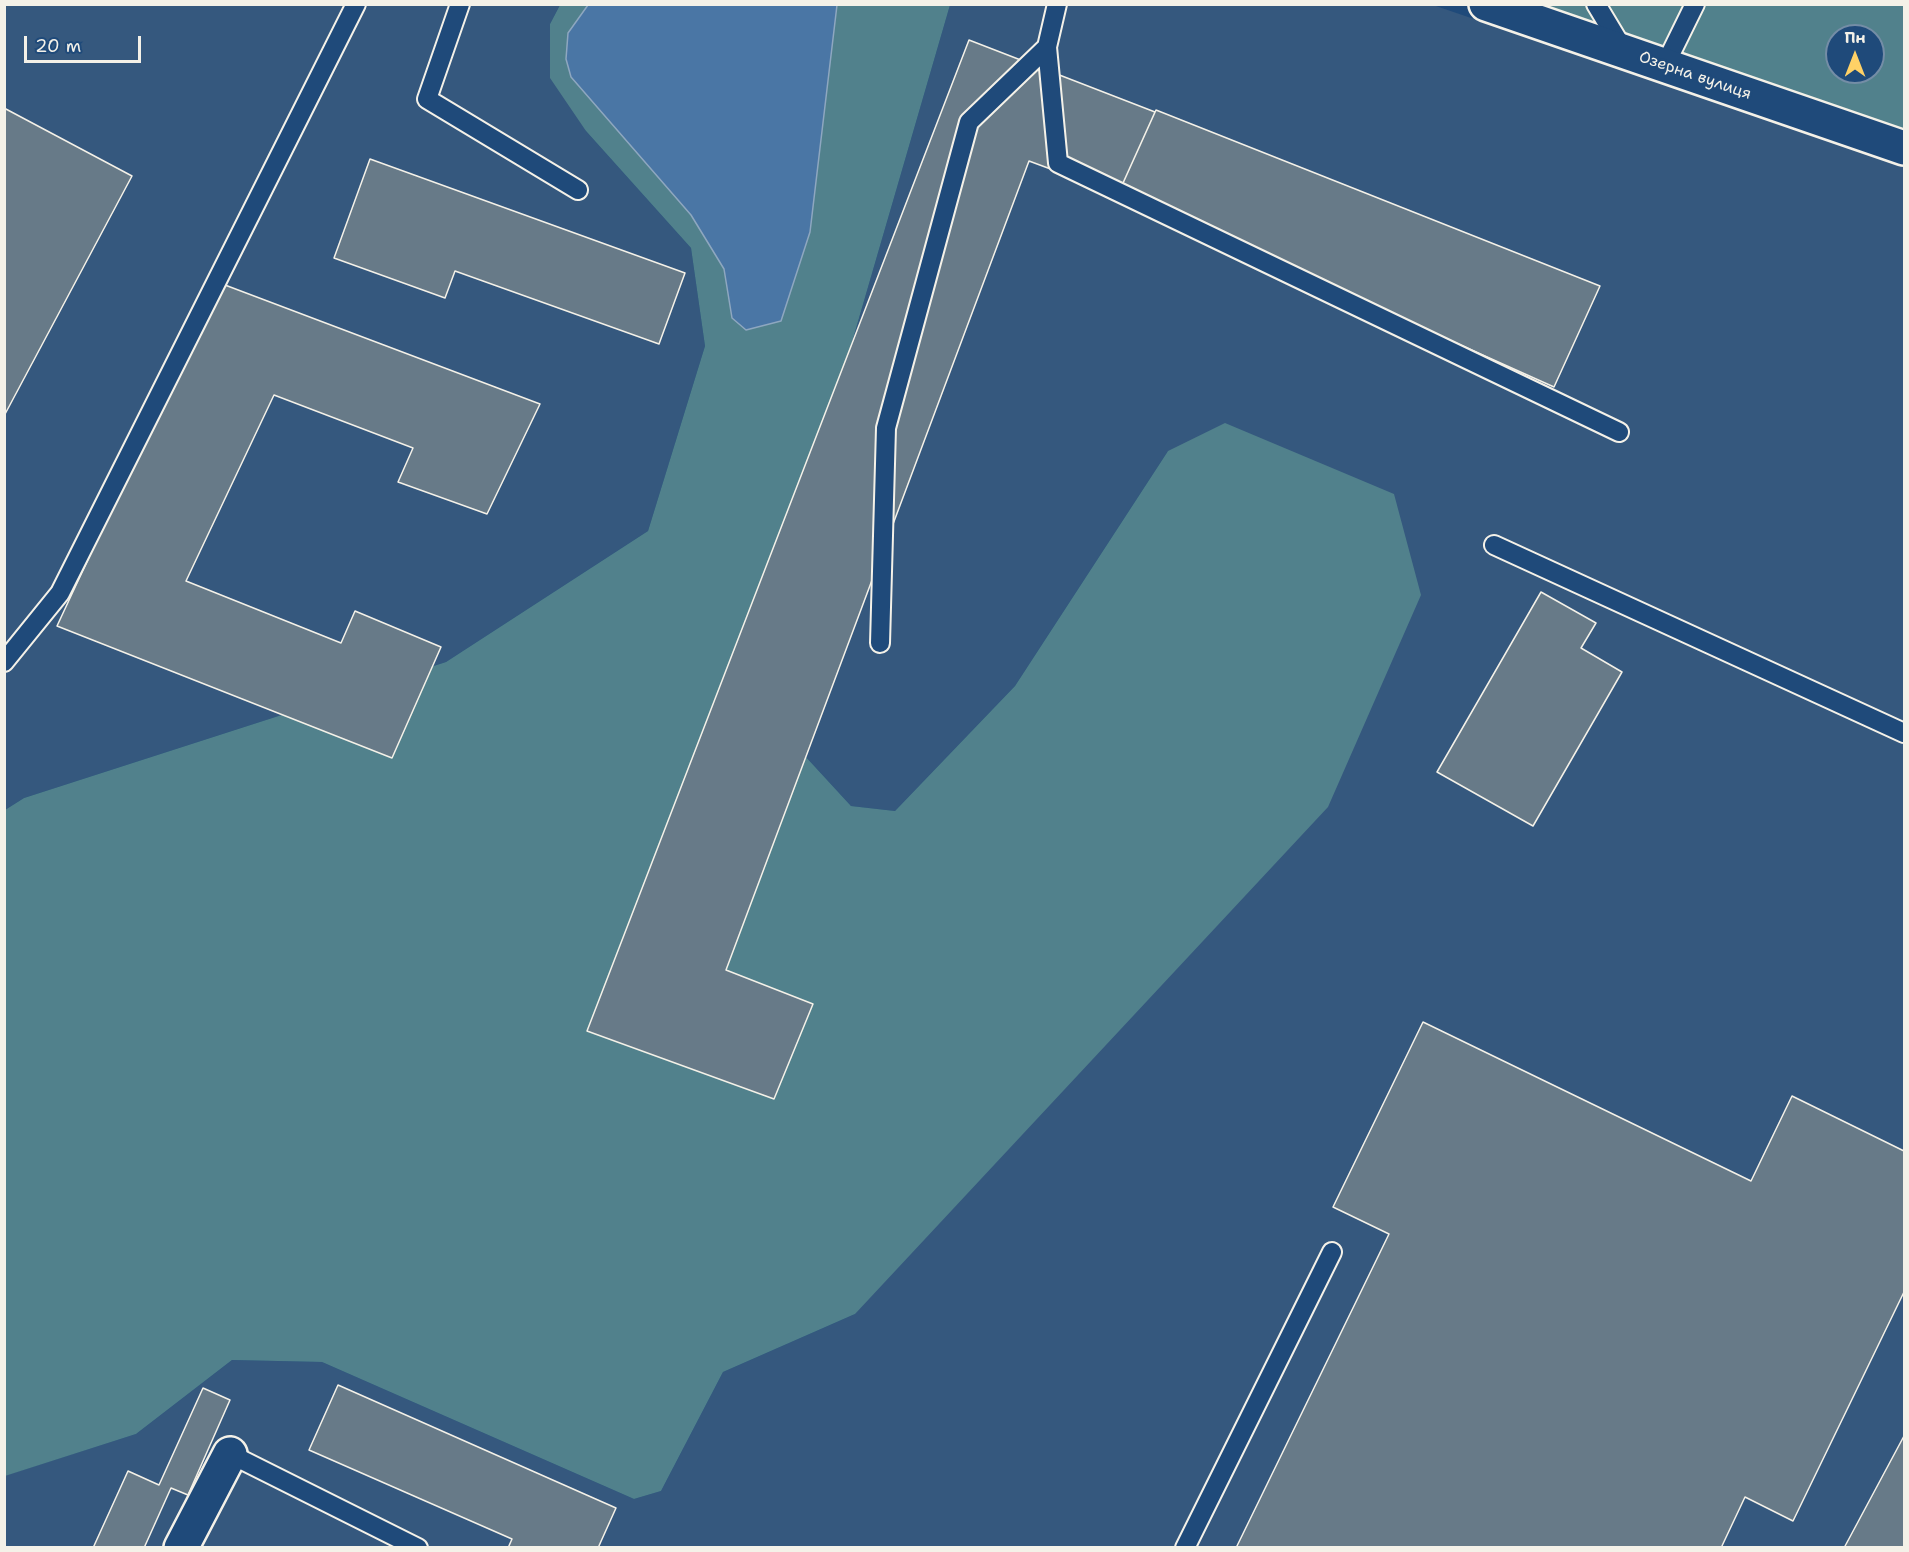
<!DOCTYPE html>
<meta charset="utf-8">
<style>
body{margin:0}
#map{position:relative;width:1909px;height:1552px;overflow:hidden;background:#1f4a7a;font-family:"Shantell Sans",sans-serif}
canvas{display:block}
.frame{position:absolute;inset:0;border:6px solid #f4f1e8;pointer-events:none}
.north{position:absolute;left:1825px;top:24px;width:60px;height:60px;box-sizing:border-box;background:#1f4a7a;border:2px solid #748da6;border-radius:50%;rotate:0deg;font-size:16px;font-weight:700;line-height:24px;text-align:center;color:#f4f1e8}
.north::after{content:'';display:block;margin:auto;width:21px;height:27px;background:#ffd166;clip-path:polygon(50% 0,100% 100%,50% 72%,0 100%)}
.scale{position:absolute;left:24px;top:36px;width:117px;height:27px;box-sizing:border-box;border:3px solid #f4f1e8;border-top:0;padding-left:8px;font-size:18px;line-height:21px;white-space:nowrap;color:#f4f1e8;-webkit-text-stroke:4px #1f4a7a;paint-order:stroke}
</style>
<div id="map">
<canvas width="1909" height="1552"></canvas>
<div class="frame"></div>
<div class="north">Пн</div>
<div class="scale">20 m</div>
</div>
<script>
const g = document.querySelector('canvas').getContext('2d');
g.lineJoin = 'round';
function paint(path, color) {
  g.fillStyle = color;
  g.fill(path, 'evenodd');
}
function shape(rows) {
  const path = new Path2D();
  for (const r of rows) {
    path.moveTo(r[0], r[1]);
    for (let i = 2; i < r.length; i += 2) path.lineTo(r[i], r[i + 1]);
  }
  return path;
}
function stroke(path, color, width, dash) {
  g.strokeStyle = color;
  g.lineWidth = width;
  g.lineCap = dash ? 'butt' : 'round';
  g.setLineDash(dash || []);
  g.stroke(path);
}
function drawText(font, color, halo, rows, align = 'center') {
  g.font = font + ' "Shantell Sans",sans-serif';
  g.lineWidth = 4.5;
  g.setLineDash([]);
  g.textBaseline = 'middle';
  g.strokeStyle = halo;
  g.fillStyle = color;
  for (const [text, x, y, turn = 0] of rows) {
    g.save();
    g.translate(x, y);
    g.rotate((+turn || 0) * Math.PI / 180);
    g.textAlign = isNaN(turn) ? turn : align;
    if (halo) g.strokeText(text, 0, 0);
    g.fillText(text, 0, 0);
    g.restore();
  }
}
paint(shape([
 [5,5,560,5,550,24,586,131,691,248,705,346,648,531,446,662,24,798,5,810],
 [950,5,1433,5,1904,166,1904,1547,5,1548,4,1476,136,1434,232,1360,322,1362,634,1499,661,1491,723,1372,855,1314,1168,451,1015,686,895,811,851,806,793,743,800,521]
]), '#35587e');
paint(shape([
 [560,5,950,5,800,521,793,743,851,806,895,811,1015,686,1168,451,1225,423,1394,494,1421,595,1328,807,855,1314,723,1372,661,1491,634,1499,322,1362,232,1360,136,1434,5,1476,5,810,24,798,446,662,648,531,705,346,691,248,586,131,550,78,550,24],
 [1542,5,1904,5,1904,129,1670,49],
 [1837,36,1873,36,1873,72,1837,72]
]), '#51818c');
const water = shape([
 [588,5,837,5,810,232,781,321,746,330,732,318,724,269,691,215,571,77,566,59,568,33,588,5]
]);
paint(water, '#4a76a5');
stroke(water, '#8ea7c0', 1.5);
const building = shape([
 [969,40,1155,112,1118,194,1029,161,726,970,813,1004,774,1099,587,1031,969,40],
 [4,108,132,176,4,416,4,108],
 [1156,110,1600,286,1554,387,1119,192,1156,110],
 [370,159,685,273,659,344,455,271,445,298,334,258,370,159],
 [217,282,540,404,487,514,398,482,413,448,274,395,186,581,341,643,355,611,441,647,392,758,57,626,217,282],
 [1541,592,1596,623,1581,648,1622,672,1533,826,1437,772,1541,592],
 [1423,1022,1751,1181,1792,1096,1904,1151,1904,1292,1793,1521,1745,1497,1721,1548,1236,1548,1389,1234,1333,1207,1423,1022],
 [338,1385,616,1508,598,1548,508,1548,512,1539,309,1450,338,1385],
 [203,1388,230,1400,188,1495,171,1488,144,1548,93,1548,128,1471,159,1485,203,1388],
 [1904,1436,1904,1548,1844,1548,1904,1436]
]);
paint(building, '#677a88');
stroke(building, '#f4f1e8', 1.5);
const lane = shape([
 [460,4,427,99,578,190],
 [1596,4,1623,49],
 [1047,47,1058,163,1619,432],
 [1665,65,1695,4],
 [1494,545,1904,733],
 [880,643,886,428,969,122,1047,47,1057,4],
 [4,662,60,593,356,4],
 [230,1454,418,1548],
 [1185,1548,1332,1252]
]);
const street = shape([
 [181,1548,230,1454]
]);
const secondary = shape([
 [1486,4,1904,148]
]);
stroke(lane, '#f4f1e8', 22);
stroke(street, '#f4f1e8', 38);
stroke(secondary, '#f4f1e8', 38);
stroke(lane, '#1f4a7a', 18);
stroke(street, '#1f4a7a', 33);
stroke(secondary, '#1f4a7a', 33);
drawText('16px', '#f4f1e8', '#1f4a7a', [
 ["Озерна вулиця",1695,76,19]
]);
</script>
